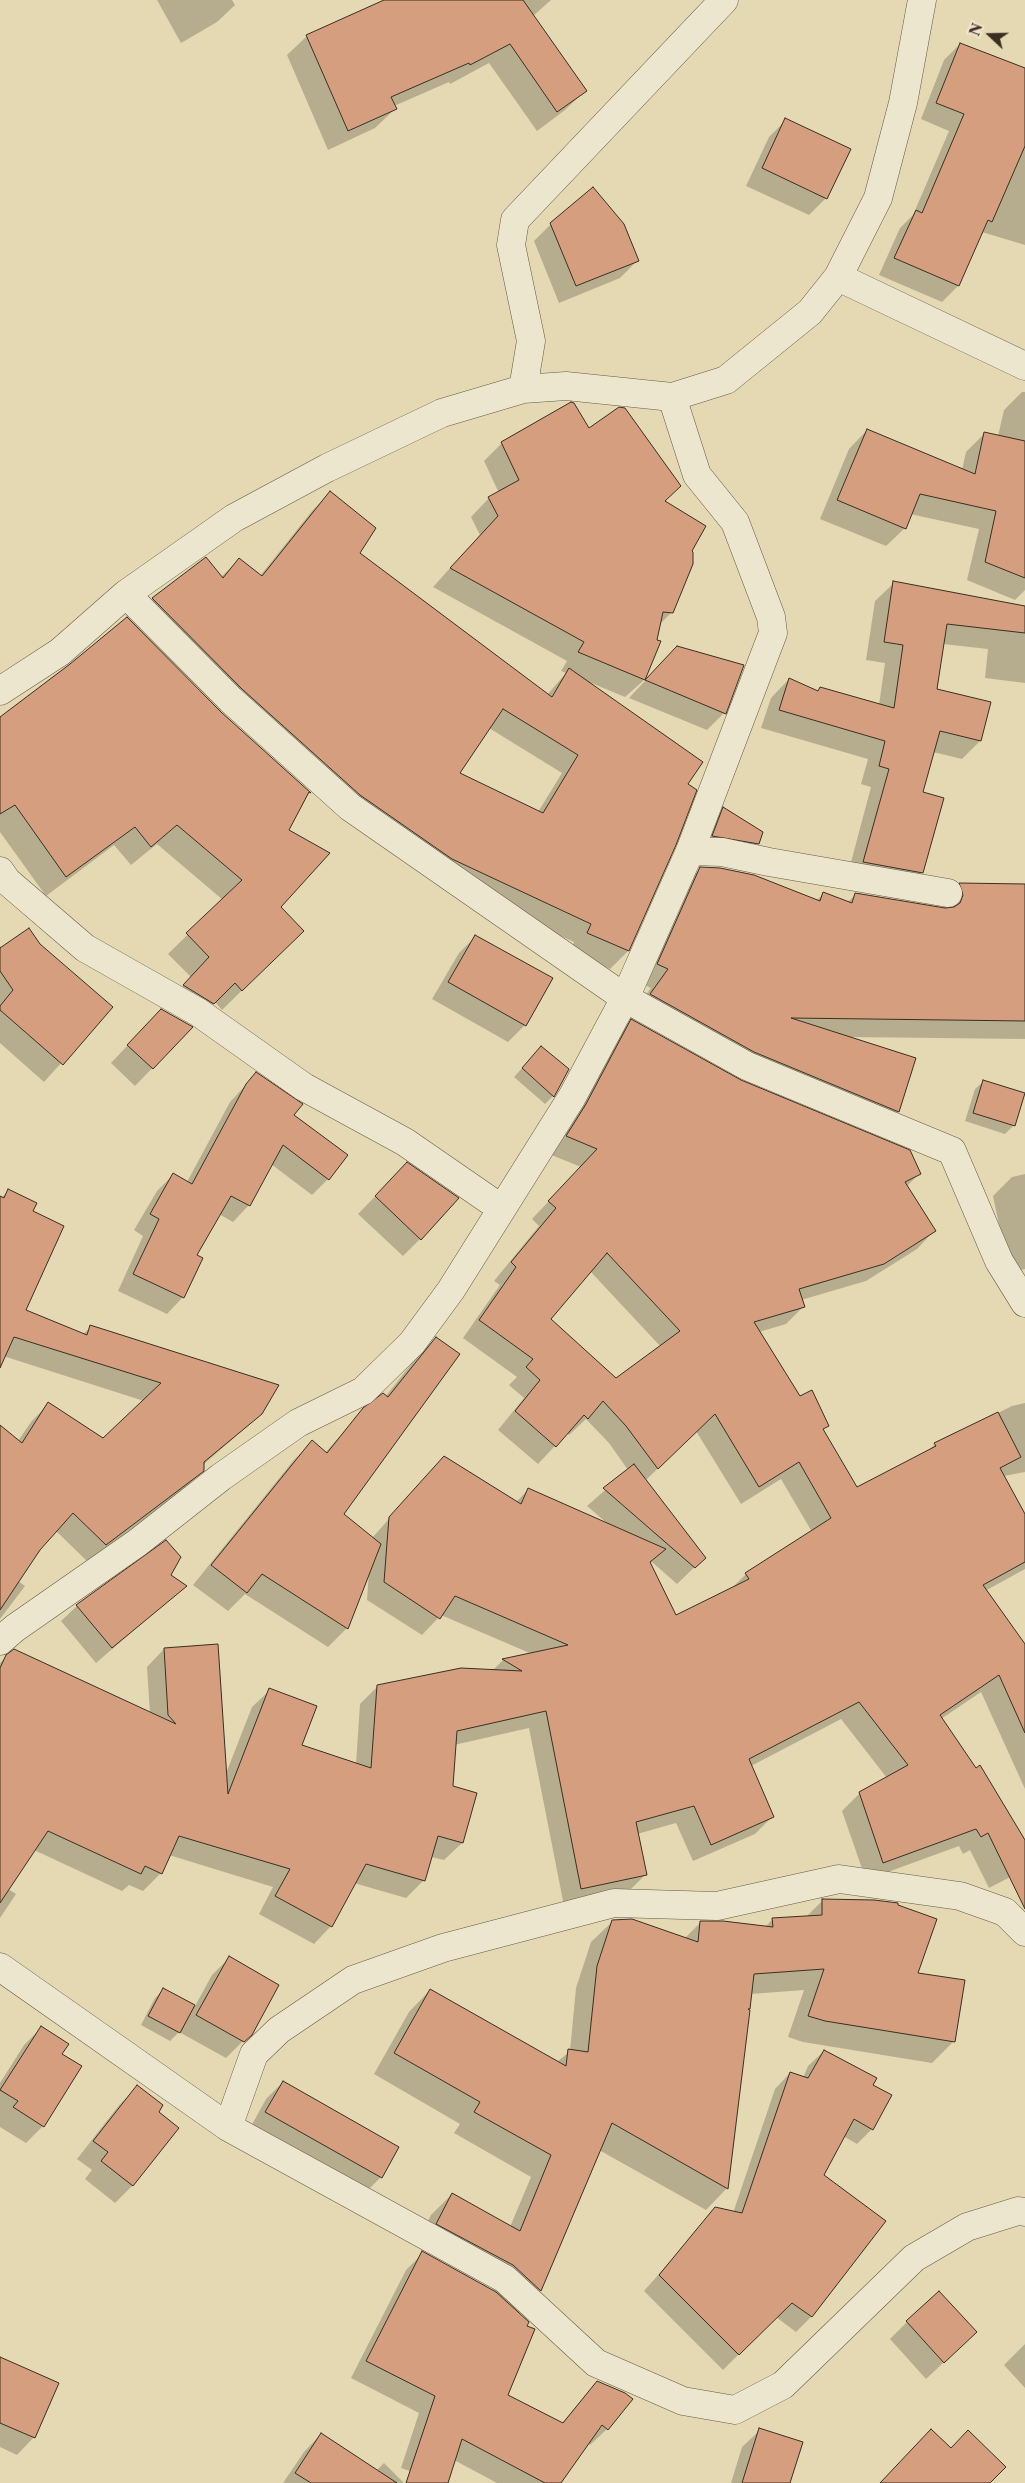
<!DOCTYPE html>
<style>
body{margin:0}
#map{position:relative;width:1025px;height:2483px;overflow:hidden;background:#e4d9b3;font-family:"Libre Caslon Text",serif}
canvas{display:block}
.north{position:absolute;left:965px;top:10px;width:50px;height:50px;-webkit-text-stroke:4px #ede6ce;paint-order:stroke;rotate:291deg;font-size:14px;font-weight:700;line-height:20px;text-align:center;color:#3a2f22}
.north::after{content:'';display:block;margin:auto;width:18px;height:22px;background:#3a2f22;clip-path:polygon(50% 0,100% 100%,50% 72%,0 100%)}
</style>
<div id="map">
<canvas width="1025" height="2483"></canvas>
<div class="north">N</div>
</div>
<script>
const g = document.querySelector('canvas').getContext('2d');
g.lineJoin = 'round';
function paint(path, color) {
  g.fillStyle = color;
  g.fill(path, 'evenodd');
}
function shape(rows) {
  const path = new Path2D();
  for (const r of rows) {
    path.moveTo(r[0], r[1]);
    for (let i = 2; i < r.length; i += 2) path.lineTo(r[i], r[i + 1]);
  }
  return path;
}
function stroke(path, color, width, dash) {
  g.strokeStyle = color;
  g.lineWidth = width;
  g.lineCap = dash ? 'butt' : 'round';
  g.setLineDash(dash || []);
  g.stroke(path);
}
paint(shape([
 [157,0,232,0,235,5,217,22,181,43],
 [387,0,551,0,533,16,585,91,565,110,537,131,489,63,450,84,449,82,394,106,395,109,375,128,328,150,287,55,307,36],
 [960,44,1025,70,1025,245,982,232,958,286,942,302,879,275,900,228,913,215,949,131,921,119,944,60],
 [786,120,826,198,809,215,746,186,769,137],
 [551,224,637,261,620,278,559,303,534,241],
 [1022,392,1025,392,1025,590,1015,600,967,580,979,529,910,514,905,528,886,546,820,519,849,449,867,430,962,470,966,452,985,433,998,436,1004,410],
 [589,430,663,502,690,552,672,612,659,625,656,641,659,642,643,681,625,697,589,682,686,785,674,845,628,951,610,969,570,951,574,942,434,877,135,616,152,599,206,558,221,577,239,560,260,576,312,511,330,493,358,553,547,695,566,673,561,671,567,661,433,587,480,535,471,517,489,498,499,493,484,461,502,443],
 [489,728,562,773,538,812,459,773],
 [894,583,1025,607,1025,683,985,678,988,649,943,644,935,690,980,741,962,759,933,752,921,793,922,872,903,891,846,881,871,787,861,784,868,759,761,728,771,698,789,679,817,692,820,688,879,705,885,663,866,660,875,601],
 [660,665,724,713,707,730,629,698],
 [220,713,309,793,304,798,288,831,280,907,302,931,222,1010,215,1002,194,1023,164,1005,191,977,168,954,223,900,157,844,131,865,114,845,46,896,0,832,0,719],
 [724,809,757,843,749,852,705,844,715,817],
 [701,868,816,901,824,893,847,903,856,894,945,910,942,902,960,884,1025,885,1025,1039,848,1037,898,1111,879,1130,632,1013,651,988,640,983,682,887],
 [476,936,525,1025,508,1042,432,999,459,953],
 [39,945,111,1008,44,1082,0,1043,0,946,2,948],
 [631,1021,740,1082,919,1174,906,1187,934,1231,917,1249,866,1281,801,1300,803,1307,786,1324,759,1332,799,1398,828,1425,822,1431,856,1489,927,1452,935,1444,1012,1406,1025,1403,1025,1472,1004,1476,1025,1517,1025,1569,985,1591,1025,1646,1025,1789,981,1692,941,1719,1025,1842,1025,1865,1016,1874,989,1888,970,1850,963,1854,959,1846,866,1880,842,1811,860,1793,887,1778,841,1719,751,1766,773,1816,755,1834,693,1861,676,1823,637,1834,646,1874,628,1892,564,1906,529,1728,454,1745,451,1787,462,1843,444,1860,431,1857,424,1880,406,1898,354,1883,331,1926,314,1944,259,1914,273,1887,169,1855,161,1873,143,1891,129,1885,122,1891,34,1850,8,1889,16,1894,0,1918,0,1663,7,1656,150,1714,147,1667,164,1649,225,1776,252,1707,270,1690,300,1746,356,1764,360,1704,378,1686,492,1671,503,1660,532,1654,441,1615,422,1635,367,1600,369,1571,347,1628,328,1647,245,1594,228,1611,193,1585,293,1461,312,1442,325,1453,364,1409,385,1397,417,1357,436,1338,343,1514,372,1538,427,1476,516,1502,528,1490,608,1524,587,1506,628,1470,609,1443,586,1419,569,1435,567,1433,538,1464,498,1430,524,1398,509,1385,517,1377,463,1338,500,1285,494,1281,539,1226,532,1219,581,1167,549,1154,614,1038],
 [590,1271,661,1347,616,1379,550,1319],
 [696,1431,741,1504,781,1479,812,1532,746,1574,731,1589,675,1616,650,1564,652,1562,677,1584,704,1558,645,1481],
 [144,1028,191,1028,135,1086,111,1063],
 [533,1056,553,1096,545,1104,514,1077],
 [256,1074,292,1115,328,1179,312,1195,271,1164,249,1205,233,1222,219,1214,195,1256,183,1297,167,1314,118,1291,143,1236,134,1230,157,1191,173,1175,187,1182,230,1102],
 [984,1081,1014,1125,1005,1134,965,1121,975,1089],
 [1025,1174,1025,1269,1009,1272,993,1196,1012,1177],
 [390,1181,420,1239,403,1256,358,1214],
 [8,1191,31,1212,25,1310,82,1335,91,1327,261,1414,203,1465,203,1470,185,1488,88,1562,56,1531,39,1549,18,1581,25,1586,0,1619,0,1427,18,1441,31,1422,48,1404,103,1439,144,1401,0,1355,0,1196,2,1197],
 [170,1575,185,1586,96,1663,61,1621,77,1606],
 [823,1900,917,1974,953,2042,932,2063,803,2042,788,2037,804,1990,751,1994,727,2188,706,2210,599,2150,540,2291,518,2314,506,2396,561,2424,597,2382,607,2429,590,2445,588,2443,559,2483,497,2483,454,2460,436,2480,401,2468,419,2413,351,2378,406,2270,423,2253,499,2295,491,2287,416,2245,431,2215,452,2194,510,2227,531,2177,454,2133,460,2124,374,2074,409,2012,430,1990,557,2062,570,2051,576,1988,591,1942,613,1921,684,1939,701,1922,765,1927,773,1919,806,1917],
 [229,1958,250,2034,226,2058,179,2032,170,2041,141,2025,155,1998,164,1989,195,2006,212,1975],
 [41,2028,61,2054,43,2126,26,2143,0,2127,0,2083,24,2045],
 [824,2051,872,2129,857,2144,843,2136,822,2175,884,2221,811,2317,796,2332,776,2317,723,2370,644,2291,716,2209,733,2213,775,2089,790,2073,803,2078,808,2066],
 [283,2082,381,2177,364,2194,249,2130,266,2099],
 [138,2087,157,2112,177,2128,132,2186,115,2203,85,2179,92,2170,77,2159,120,2104],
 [907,2322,958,2349,926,2379,890,2339],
 [1025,2344,1025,2388,1004,2365],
 [0,2358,34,2437,17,2455,0,2447],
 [760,2430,789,2483,731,2483,742,2447],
 [321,2434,376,2471,384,2463,404,2483,283,2483,304,2452]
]), '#0003');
const building = shape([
 [384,0,523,0,587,91,557,112,510,44,470,65,469,63,391,97,397,109,348,131,306,35,384,0],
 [960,43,1025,68,1025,146,992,222,988,220,959,286,894,258,916,210,922,213,964,114,936,103,960,43],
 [785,118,851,149,827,199,762,168,785,118],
 [593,187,624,224,639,261,576,286,550,223,593,187],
 [571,402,574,403,589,428,619,407,625,408,681,486,665,501,706,526,692,551,693,552,693,564,673,613,663,612,657,640,661,641,645,680,578,652,584,642,450,568,498,516,488,497,519,480,501,442,571,402],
 [867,429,975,474,984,432,1025,441,1025,578,985,562,996,511,920,494,906,529,837,500,867,429],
 [330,491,376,528,360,553,552,697,569,668,703,762,688,784,697,790,676,845,629,951,587,933,591,924,452,859,360,795,242,689,152,598,206,557,223,578,239,558,262,576,330,491],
 [503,709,578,755,543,813,460,773,503,709],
 [893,581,1025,606,1025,633,947,624,937,689,991,702,981,741,940,731,923,792,944,798,923,873,863,862,889,769,879,766,885,741,779,710,789,678,818,691,820,687,894,708,903,645,884,642,893,581],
 [127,617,221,712,311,793,309,792,289,830,330,853,281,907,304,931,242,991,235,983,214,1004,183,985,209,957,186,933,242,880,177,825,151,847,135,827,66,877,15,805,0,814,0,717,70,664,127,617],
 [677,646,744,665,726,714,645,680,677,646],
 [723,807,763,832,759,844,712,836,723,807],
 [700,867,720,868,754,875,820,901,823,892,852,903,855,893,945,908,954,907,960,903,963,895,959,883,1025,884,1025,1021,791,1018,916,1058,899,1112,754,1052,650,994,668,969,657,964,700,867],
 [29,928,40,944,113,1007,63,1065,0,1010,0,1006,13,990,0,971,0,948,29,928],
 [475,935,553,978,526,1026,448,982,475,935],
 [161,1009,193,1027,153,1069,127,1045,161,1009],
 [631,1019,741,1080,910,1150,921,1174,905,1182,936,1231,884,1264,799,1289,805,1307,754,1322,800,1396,812,1390,829,1426,823,1429,857,1487,936,1446,934,1443,998,1412,1021,1457,1000,1468,1025,1514,1025,1562,983,1585,1025,1644,1025,1733,999,1675,940,1715,976,1768,980,1765,1025,1840,1025,1909,988,1833,981,1837,976,1829,883,1863,859,1792,908,1765,859,1702,749,1759,774,1817,711,1845,694,1806,636,1822,647,1875,581,1889,546,1711,457,1731,453,1786,477,1793,463,1843,438,1836,425,1881,366,1864,332,1927,275,1896,290,1869,179,1836,162,1874,145,1866,141,1874,48,1831,0,1903,0,1668,6,1655,14,1649,176,1724,168,1715,164,1648,218,1644,228,1794,269,1688,317,1706,302,1745,371,1768,377,1685,461,1668,522,1671,502,1659,568,1645,455,1596,440,1619,384,1582,389,1517,444,1456,521,1504,528,1488,666,1549,650,1562,676,1615,749,1579,745,1573,831,1518,799,1462,759,1487,715,1414,658,1469,626,1426,603,1401,588,1419,584,1415,556,1447,515,1411,540,1380,526,1367,533,1359,479,1320,516,1267,511,1262,556,1208,548,1201,597,1149,566,1136,586,1104,631,1019],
 [607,1253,680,1331,616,1378,551,1319,607,1253],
 [541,1046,569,1069,554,1097,522,1068,541,1046],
 [256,1072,303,1104,294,1115,348,1155,329,1180,283,1145,250,1206,231,1196,197,1255,203,1258,184,1298,133,1274,159,1219,150,1214,173,1173,192,1184,246,1084,256,1072],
 [983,1080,1025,1093,1015,1126,973,1113,983,1080],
 [407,1162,459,1198,421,1240,375,1196,407,1162],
 [8,1189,37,1203,33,1211,64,1226,26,1310,87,1335,90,1325,279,1385,262,1414,204,1462,204,1471,106,1545,73,1513,40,1550,0,1610,0,1425,22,1443,48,1402,103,1438,161,1383,14,1337,0,1368,0,1196,4,1198,8,1189],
 [436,1337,460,1354,344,1514,381,1544,348,1629,262,1574,247,1593,211,1565,312,1440,327,1453,363,1408,383,1393,388,1397,436,1337],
 [634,1464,706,1558,695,1568,603,1488,634,1464],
 [166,1540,181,1557,171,1575,187,1586,112,1648,76,1605,166,1540],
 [822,1899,874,1900,898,1903,898,1905,937,1919,918,1973,965,1980,955,2042,825,2021,808,2016,824,1969,754,1974,750,2009,748,2009,750,2010,728,2189,612,2123,541,2291,513,2265,436,2224,452,2193,520,2231,551,2155,474,2112,480,2102,394,2053,430,1989,566,2066,568,2049,588,2052,597,1966,612,1920,632,1919,698,1942,700,1921,723,1921,773,1927,772,1918,822,1915,822,1899],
 [229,1956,279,1985,252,2035,244,2042,196,2015,229,1956],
 [163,1988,195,2005,180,2033,148,2016,163,1988],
 [41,2026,69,2044,62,2054,82,2066,44,2127,13,2107,18,2101,0,2090,41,2026],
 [824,2050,877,2078,873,2085,892,2095,873,2130,854,2119,824,2175,886,2221,812,2317,792,2303,739,2355,659,2275,715,2207,742,2213,790,2072,808,2078,824,2050],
 [283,2081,399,2147,382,2178,265,2112,283,2081],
 [137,2085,163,2105,159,2112,179,2128,133,2186,101,2161,108,2152,93,2141,137,2085],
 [422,2251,496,2292,529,2322,527,2326,535,2329,508,2395,563,2423,597,2381,625,2393,633,2399,608,2430,602,2425,561,2483,545,2483,462,2439,448,2483,406,2483,435,2396,366,2361,422,2251],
 [939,2291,977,2332,944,2363,906,2321,939,2291],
 [0,2357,59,2383,35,2438,0,2423,0,2357],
 [759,2428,803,2442,790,2483,742,2483,759,2428],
 [931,2429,951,2448,968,2430,1006,2467,990,2483,880,2483,931,2429],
 [321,2433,397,2483,311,2483,295,2473,321,2433]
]);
paint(building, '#d59e7e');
stroke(building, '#3a2f22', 1);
const street = shape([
 [838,277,1025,366],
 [523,389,531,341,511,245,515,220,724,0],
 [126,594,231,700,350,807,625,998,747,1066,952,1151,999,1261,1025,1303],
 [0,691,60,652,126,594,234,518,327,468,442,413,523,389,566,386,672,397,726,380,810,312,838,277,878,198,903,103,922,0],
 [690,851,722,852,769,862,948,893],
 [0,871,7,881,85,948,198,1012,304,1087,405,1142,489,1200],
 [0,1641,15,1628,137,1543,221,1477,298,1423,363,1391,412,1343,451,1290,572,1097,625,998,690,851,773,633,771,617,735,522,697,475,672,397],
 [0,1967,228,2127,505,2279,596,2363,683,2401,735,2410,783,2385,914,2258,967,2227,1018,2211,1025,2212],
 [228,2127,254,2054,279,2030,353,1980,443,1948,614,1903,717,1906,839,1879,960,1896,1005,1912,1025,1932]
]);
stroke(street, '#645a46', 29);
stroke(street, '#ede6ce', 28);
</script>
